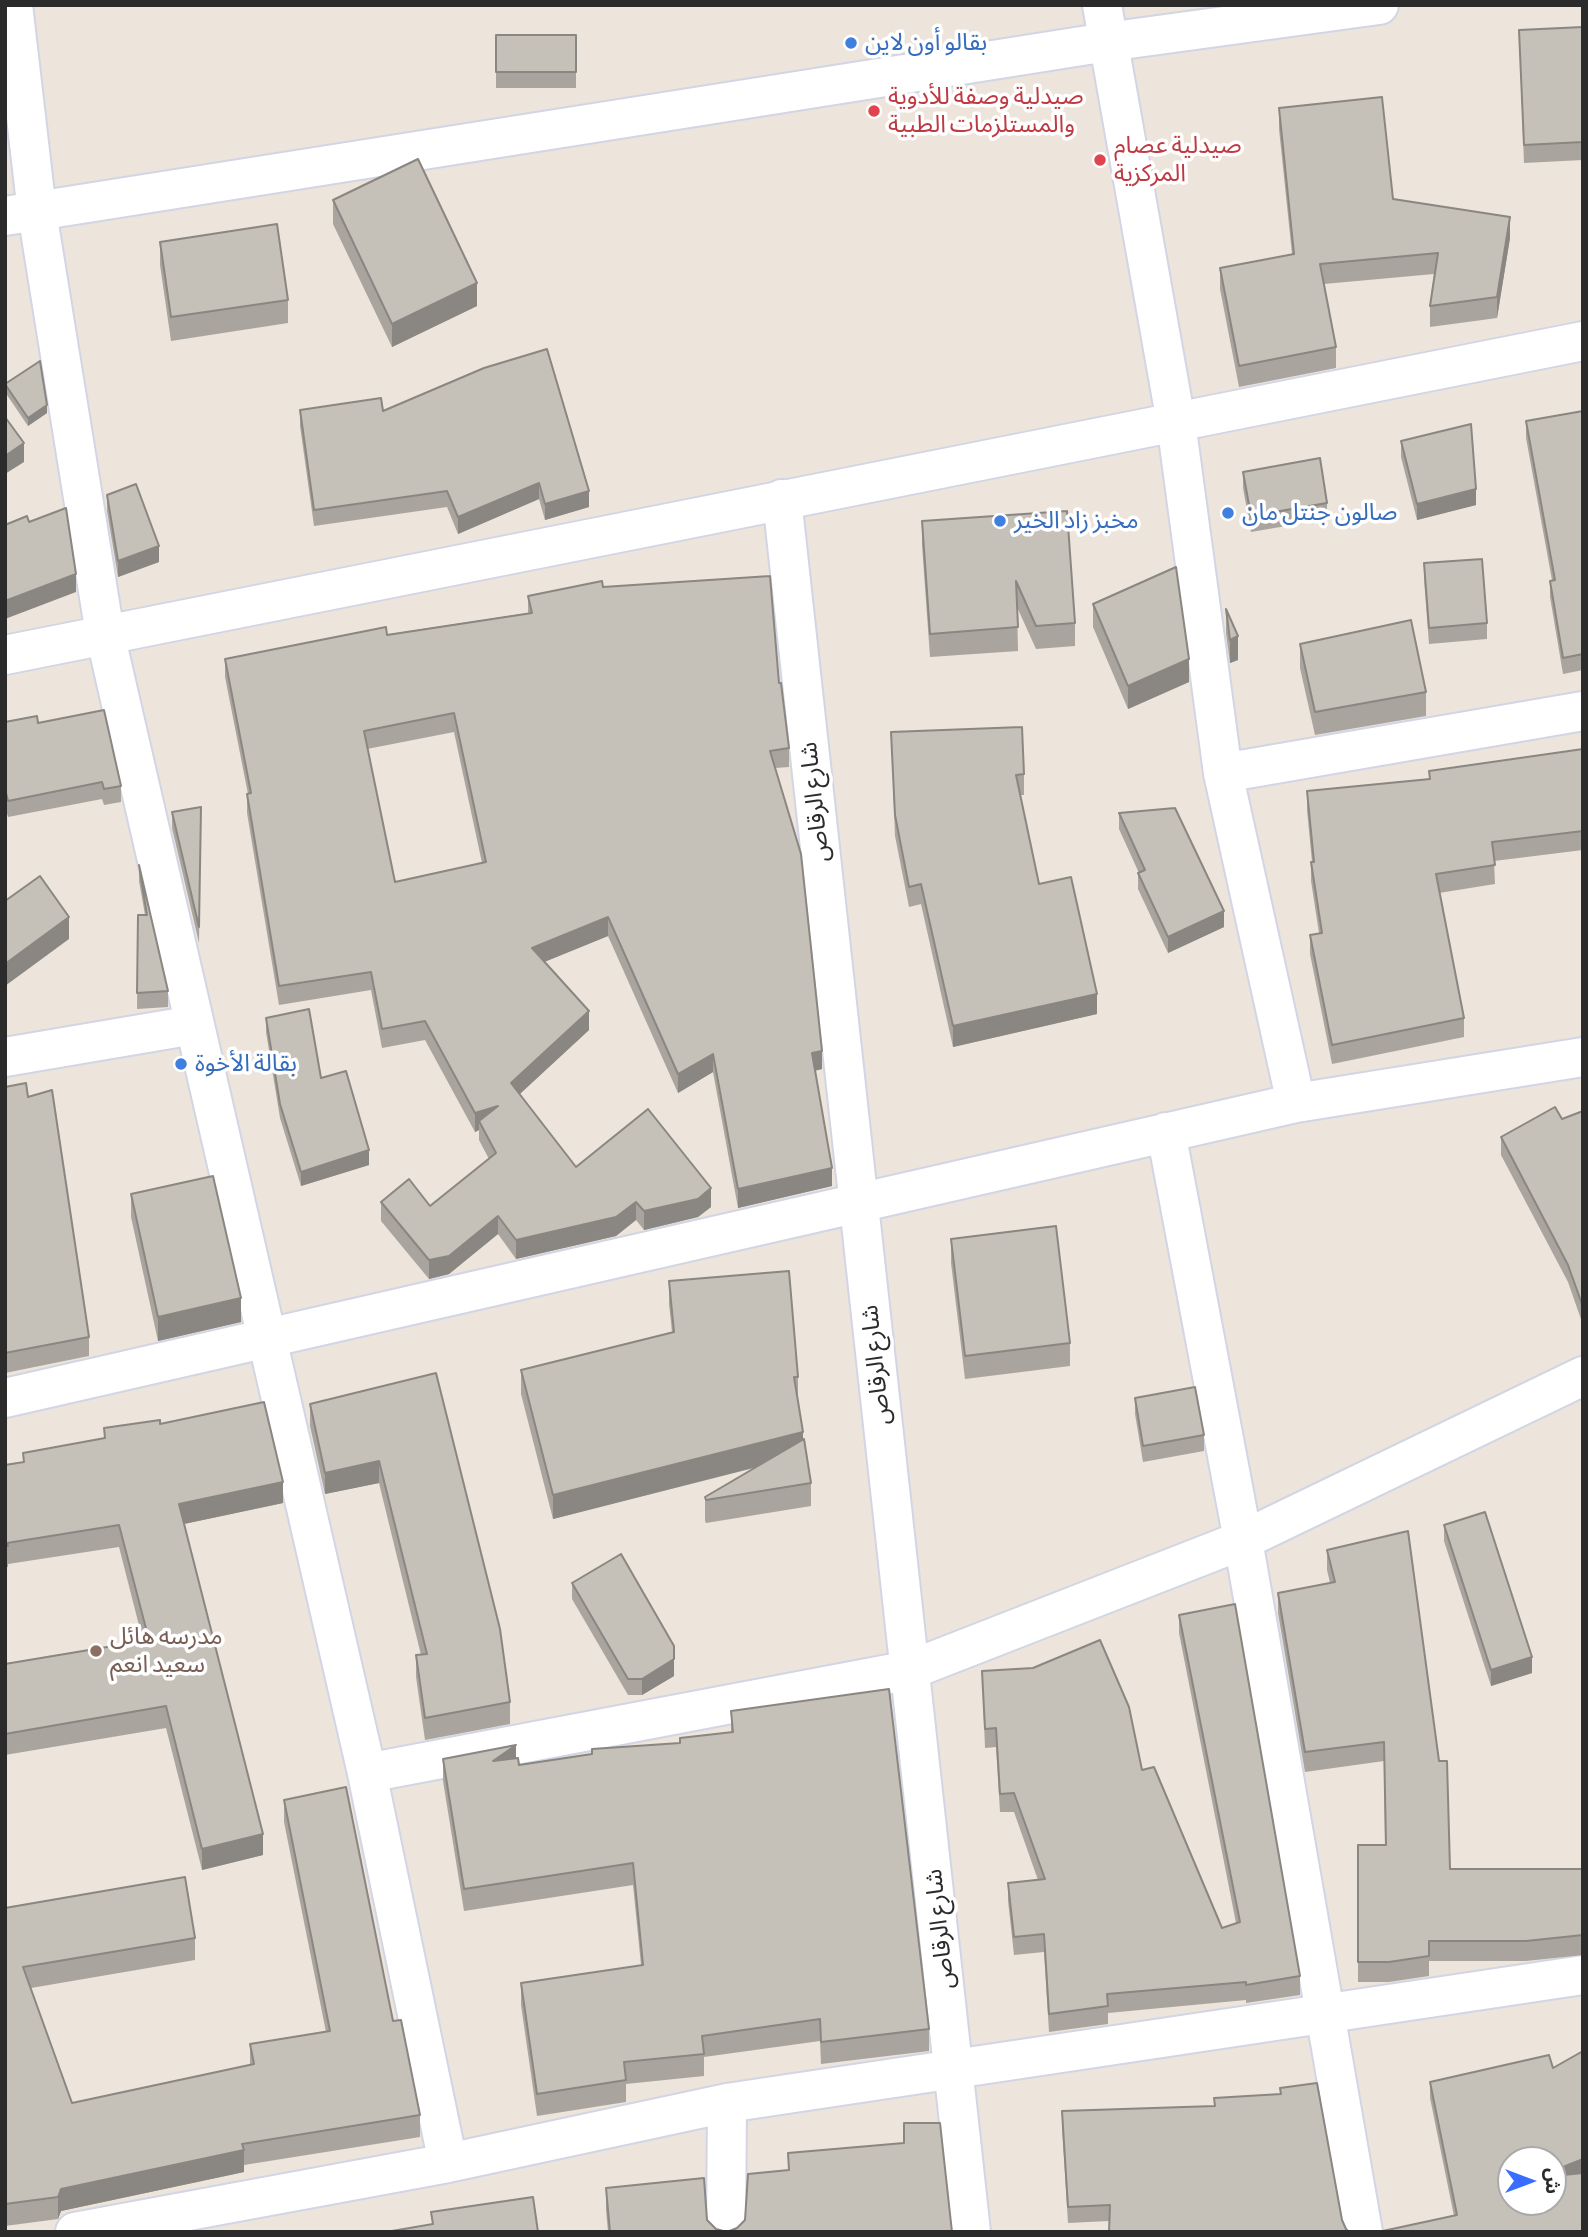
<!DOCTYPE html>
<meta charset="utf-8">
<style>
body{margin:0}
#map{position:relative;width:1588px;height:2237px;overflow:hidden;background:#ede4dc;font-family:"Alegreya Sans","Noto Sans Arabic",sans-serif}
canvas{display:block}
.frame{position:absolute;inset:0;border:7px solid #2b2b2b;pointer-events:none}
.north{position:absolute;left:1497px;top:2146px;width:70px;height:70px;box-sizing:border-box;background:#fff;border:2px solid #aaa;border-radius:50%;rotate:90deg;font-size:19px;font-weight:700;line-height:28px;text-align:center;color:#2b2b2b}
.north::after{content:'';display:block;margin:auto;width:24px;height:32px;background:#386dff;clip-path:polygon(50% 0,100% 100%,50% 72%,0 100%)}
</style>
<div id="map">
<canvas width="1588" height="2237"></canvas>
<div class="frame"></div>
<div class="north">ش</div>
</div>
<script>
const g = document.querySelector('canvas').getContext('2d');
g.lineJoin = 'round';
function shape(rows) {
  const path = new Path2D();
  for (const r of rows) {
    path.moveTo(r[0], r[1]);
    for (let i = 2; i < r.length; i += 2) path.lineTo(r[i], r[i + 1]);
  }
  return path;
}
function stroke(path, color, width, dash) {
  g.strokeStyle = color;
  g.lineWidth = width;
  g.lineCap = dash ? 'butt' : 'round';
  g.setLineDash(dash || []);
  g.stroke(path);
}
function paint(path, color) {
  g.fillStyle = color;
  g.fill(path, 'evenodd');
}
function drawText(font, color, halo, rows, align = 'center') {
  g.font = font + ' "Alegreya Sans","Noto Sans Arabic",sans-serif';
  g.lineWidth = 7;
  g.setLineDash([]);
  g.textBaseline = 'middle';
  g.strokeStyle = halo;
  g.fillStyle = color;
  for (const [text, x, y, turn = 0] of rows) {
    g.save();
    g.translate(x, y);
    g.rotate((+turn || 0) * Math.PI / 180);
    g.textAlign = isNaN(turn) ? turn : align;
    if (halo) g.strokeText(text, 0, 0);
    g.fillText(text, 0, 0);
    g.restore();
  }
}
const minor = shape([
 [13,5,37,212,105,634,367,1773,448,2163],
 [1102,5,1176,422,1223,773,1296,1103],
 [5,216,1107,42,1379,5],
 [782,499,971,2232],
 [5,655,1583,341],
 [1223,773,1583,711],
 [5,1057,194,1025],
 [1166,1132,1243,1540,1363,2232],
 [5,1398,1296,1103,1583,1057],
 [367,1773,910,1670,1243,1540,1583,1376],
 [75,2232,448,2163,727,2103,1583,1975],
 [726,2232,727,2103]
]);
stroke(minor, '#d2d6e4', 42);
stroke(minor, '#fff', 38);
paint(shape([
 [1583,27,1583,160,1524,163,1519,30],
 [496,35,576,35,576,88,496,88],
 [1279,108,1393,199,1510,238,1497,318,1430,327,1430,306,1434,274,1324,284,1336,347,1336,368,1239,387,1220,289,1220,268,1292,254,1279,129],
 [333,200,477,306,392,347,333,224],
 [160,242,288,300,288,323,171,341,160,265],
 [5,384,47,413,28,426,5,392],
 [300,410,383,411,589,507,545,520,539,499,458,534,447,507,314,526,300,426],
 [1583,411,1583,670,1563,674,1550,597,1550,581,1552,580,1526,438,1526,421],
 [1401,441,1476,505,1417,520,1401,457],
 [1243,472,1327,503,1327,519,1251,532,1243,488],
 [107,495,159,562,118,577,107,511],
 [1067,511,1075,623,1075,646,1036,649,1017,607,1018,651,930,657,922,545,922,521],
 [1424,563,1487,623,1487,639,1429,644,1424,579],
 [603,587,779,683,789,748,789,767,775,768,822,1069,815,1071,832,1186,738,1208,713,1072,678,1093,608,936,544,962,589,1030,520,1094,576,1167,711,1207,698,1217,644,1230,636,1220,616,1236,516,1259,498,1234,449,1274,429,1279,381,1221,381,1202,430,1206,489,1159,479,1140,479,1130,475,1132,425,1040,382,1048,371,990,279,1005,247,813,247,794,248,794,225,677,225,659,528,613,528,596],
 [454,732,482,863,395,882,367,749],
 [1093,604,1189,682,1128,709,1093,627],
 [1226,609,1238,660,1230,663,1226,633],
 [1300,644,1426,692,1426,716,1315,735,1300,668],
 [5,722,38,723,121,786,121,802,104,805,102,799,8,817,5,805],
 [891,732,1024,774,1024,795,1020,795,1039,884,1097,1014,953,1047,921,904,909,907,895,836],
 [1583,749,1583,850,1494,861,1495,884,1439,893,1464,1018,1464,1037,1332,1064,1310,954,1310,935,1319,933,1311,881,1311,862,1312,862,1307,810,1307,791,1429,779,1429,771],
 [201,807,199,943,172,828,172,812],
 [1119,813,1224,927,1168,953,1138,889,1138,873,1139,873,1119,829],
 [139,865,168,991,168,1007,137,1009,138,915,145,915,139,881],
 [266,1018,321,1078,369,1165,301,1186,280,1118,266,1032],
 [5,1087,28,1097,89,1337,89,1356,5,1373],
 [1583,1111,1583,1325,1568,1282,1501,1155,1501,1137,1562,1119],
 [131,1194,241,1322,158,1341,131,1217],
 [951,1239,1070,1343,1070,1366,965,1379,951,1263],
 [669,1281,798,1377,798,1400,803,1440,811,1483,811,1506,706,1523,705,1521,705,1497,758,1467,553,1519,521,1394,521,1370,672,1332,669,1304],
 [436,1373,510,1702,510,1724,425,1740,416,1677,416,1655,421,1655,379,1483,325,1494,310,1426,310,1404],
 [1135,1398,1204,1435,1204,1451,1143,1462,1135,1414],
 [160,1424,283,1503,184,1524,263,1855,202,1870,166,1728,5,1755,5,1664,143,1641,119,1547,8,1564,8,1567,5,1567,5,1465,23,1462,23,1453,104,1438,104,1428],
 [1444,1525,1532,1673,1491,1686,1444,1541],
 [1327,1550,1450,1869,1583,1869,1583,1955,1526,1961,1429,1961,1429,1976,1389,1982,1358,1982,1358,1845,1385,1845,1384,1761,1305,1772,1278,1613,1278,1593,1330,1583,1327,1570],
 [572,1583,674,1676,642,1695,628,1695,572,1599],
 [1179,1615,1300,1976,1300,1995,1246,2003,1246,2000,1108,2013,1108,2024,1049,2032,1044,1952,1014,1955,1008,1901,1008,1883,1038,1880,1014,1812,1000,1812,996,1747,985,1748,982,1671,1142,1770,1222,1928,1236,1923,1179,1633],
 [731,1711,929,2029,929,2051,821,2064,820,2041,704,2057,704,2076,626,2084,626,2102,537,2116,521,2005,521,1983,641,1965,633,1885,464,1911,443,1781,443,1759,516,1758,519,1765,680,1743,680,1738,731,1732],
 [284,1800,393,2021,420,2115,420,2137,244,2165,244,2172,61,2211,58,2219,5,2226,5,1908,195,1938,195,1960,31,1988,72,2103,250,2065,250,2044,326,2032,284,1822],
 [1553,2068,1583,2232,1454,2216,1430,2098,1430,2082],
 [1317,2083,1109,2221,1068,2223,1062,2127,1062,2111,1214,2106,1280,2094,1280,2088],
 [788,2153,952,2232,608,2232,606,2210,606,2188,707,2220,716,2229,727,2232,737,2228,788,2170]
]), '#a9a59e');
paint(shape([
 [1510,217,1510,238,1497,318,1497,297],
 [477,283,477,306,392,347,392,324],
 [47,405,47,413,28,426,28,418],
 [24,443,24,462,5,474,5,456],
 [539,483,539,499,458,534,458,517],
 [1476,489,1476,505,1417,520,1417,504],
 [589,491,589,507,545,520,545,504],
 [159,546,159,562,118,577,118,561],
 [76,574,76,592,5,619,5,601],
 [1238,636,1238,660,1230,663,1230,640],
 [1189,659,1189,682,1128,709,1128,686],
 [1224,911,1224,927,1168,953,1168,937],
 [69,917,69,939,5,986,5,964],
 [608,917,608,936,532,967,532,948],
 [1097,994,1097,1014,953,1047,953,1026],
 [589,1011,589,1030,511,1102,511,1083],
 [822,1051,822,1069,812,1071,812,1053],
 [713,1054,713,1072,678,1093,678,1074],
 [498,1106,479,1121,479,1130,475,1132,475,1113],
 [369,1150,369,1165,301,1186,301,1172],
 [832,1168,832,1186,738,1208,738,1189],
 [711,1188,711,1207,698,1217,644,1230,644,1211],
 [636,1202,636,1220,616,1236,516,1259,516,1240],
 [498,1216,498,1234,449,1274,429,1279,429,1260],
 [241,1298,241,1322,158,1341,158,1317],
 [803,1432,803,1455,553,1519,553,1495],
 [379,1461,379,1483,325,1494,325,1473],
 [283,1482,283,1503,179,1525,179,1504],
 [1532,1657,1532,1673,1491,1686,1491,1670],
 [674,1659,674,1676,642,1695,642,1679],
 [516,1745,516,1767,493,1761],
 [263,1834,263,1855,202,1870,202,1849],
 [244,2150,244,2172,61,2211,58,2219,58,2197,61,2189],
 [1583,2159,1583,2175,1553,2187,1553,2171]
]), '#8a8681');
const building = shape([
 [1583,27,1583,142,1524,145,1519,30,1583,27],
 [496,35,576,35,576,72,496,72,496,35],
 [1382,97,1393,199,1510,217,1497,297,1430,306,1438,253,1320,264,1336,347,1239,366,1220,268,1294,254,1279,108,1382,97],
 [418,159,477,283,392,324,333,200,418,159],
 [277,224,288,300,171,317,160,242,277,224],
 [547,349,589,491,545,504,539,483,458,517,447,491,314,510,300,410,381,398,383,411,484,368,547,349],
 [40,361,47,405,28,418,5,384,40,361],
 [1583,411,1583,654,1563,658,1550,581,1555,580,1526,421,1583,411],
 [5,417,24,443,5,456,5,417],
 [1471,424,1476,489,1417,504,1401,441,1471,424],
 [1320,458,1327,503,1251,516,1243,472,1320,458],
 [136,484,159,546,118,561,107,495,136,484],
 [66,508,76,574,5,601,5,525,27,516,29,522,66,508],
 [1067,511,1075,623,1036,626,1016,581,1018,627,930,634,922,521,1067,511],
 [1482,559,1487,623,1429,628,1424,563,1482,559],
 [1176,567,1189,659,1128,686,1093,604,1176,567],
 [770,576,779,683,781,683,789,748,770,751,801,854,822,1051,812,1053,832,1168,738,1189,713,1054,678,1074,608,917,532,948,589,1011,511,1083,576,1167,648,1109,711,1188,698,1199,644,1211,636,1202,616,1217,516,1240,498,1216,449,1256,429,1260,381,1202,409,1179,430,1206,496,1153,479,1121,498,1106,475,1113,425,1021,382,1029,371,972,279,986,247,794,251,793,225,659,386,627,387,635,532,613,528,596,602,581,603,587,770,576],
 [454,713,486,862,395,882,364,731,454,713],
 [1226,609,1238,636,1230,640,1226,609],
 [1411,620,1426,692,1315,712,1300,644,1411,620],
 [104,710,121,786,104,789,102,782,8,801,5,789,5,722,37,716,38,723,104,710],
 [1022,727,1024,774,1016,775,1039,884,1071,877,1097,994,953,1026,921,884,909,887,895,815,891,732,1022,727],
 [1583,749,1583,831,1492,842,1495,865,1436,874,1464,1018,1332,1045,1310,935,1322,933,1311,862,1314,862,1307,791,1430,779,1429,771,1583,749],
 [201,807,199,927,172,812,201,807],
 [1175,808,1224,911,1168,937,1138,873,1145,870,1119,813,1175,808],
 [139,865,168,991,137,993,138,915,147,915,139,865],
 [40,876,69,917,5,964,5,901,40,876],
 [309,1009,321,1078,346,1071,369,1150,301,1172,280,1104,266,1018,309,1009],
 [26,1083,28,1097,52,1090,89,1337,5,1353,5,1087,26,1083],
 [1555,1107,1562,1119,1583,1111,1583,1307,1568,1265,1501,1137,1555,1107],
 [213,1176,241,1298,158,1317,131,1194,213,1176],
 [1056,1226,1070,1343,965,1356,951,1239,1056,1226],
 [789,1271,798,1377,794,1377,803,1432,553,1495,521,1370,674,1332,669,1281,789,1271],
 [436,1373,500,1629,510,1702,425,1718,416,1655,427,1654,379,1461,325,1473,310,1404,436,1373],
 [1195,1387,1204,1435,1143,1446,1135,1398,1195,1387],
 [264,1402,283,1482,179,1504,263,1834,202,1849,166,1706,5,1734,5,1664,149,1640,119,1525,7,1543,8,1546,5,1546,5,1465,24,1462,23,1453,105,1438,104,1428,160,1420,160,1424,264,1402],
 [804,1439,811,1483,706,1500,705,1497,804,1439],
 [1485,1512,1532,1657,1491,1670,1444,1525,1485,1512],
 [1408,1531,1439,1761,1447,1761,1450,1869,1583,1869,1583,1935,1526,1941,1429,1941,1429,1956,1389,1962,1358,1962,1358,1845,1386,1845,1384,1742,1305,1752,1278,1593,1335,1582,1327,1550,1408,1531],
 [621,1554,674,1646,674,1659,642,1679,628,1679,572,1583,621,1554],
 [1235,1604,1300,1976,1246,1985,1246,1982,1107,1994,1108,2006,1049,2014,1044,1934,1014,1937,1008,1883,1045,1879,1014,1793,1000,1794,996,1728,985,1729,982,1671,1033,1668,1100,1640,1129,1707,1142,1770,1154,1767,1222,1928,1240,1922,1179,1615,1235,1604],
 [889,1689,929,2029,821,2042,820,2019,702,2036,704,2054,624,2062,626,2080,537,2094,521,1983,643,1965,633,1863,464,1889,443,1759,516,1745,493,1761,518,1758,519,1765,592,1754,592,1749,680,1743,680,1738,733,1732,731,1711,889,1689],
 [346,1787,393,2021,401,2020,420,2115,242,2144,244,2150,61,2189,58,2197,5,2204,5,1908,185,1877,195,1938,23,1967,72,2103,254,2064,250,2044,330,2031,284,1800,346,1787],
 [1583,2051,1583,2159,1553,2171,1553,2160,1511,2160,1511,2202,1553,2202,1553,2176,1583,2173,1583,2232,1378,2232,1457,2215,1430,2082,1549,2055,1553,2068,1583,2051],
 [1317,2083,1342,2220,1346,2229,1349,2232,1109,2232,1110,2205,1068,2207,1062,2111,1215,2106,1214,2098,1281,2094,1280,2088,1317,2083],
 [904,2123,940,2123,952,2232,610,2232,606,2188,704,2178,707,2220,716,2229,727,2232,737,2228,745,2220,748,2174,789,2170,788,2153,904,2143,904,2123],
 [533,2197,538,2232,386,2232,433,2224,431,2212,533,2197]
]);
paint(building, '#c5c0b8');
stroke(building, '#8a8681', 2);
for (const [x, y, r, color] of [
 [851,43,7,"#3f7fe0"],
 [874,111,7,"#e0444e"],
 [1100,160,7,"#e0444e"],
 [1228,513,7,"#3f7fe0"],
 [1000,521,7,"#3f7fe0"],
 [181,1064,7,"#3f7fe0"],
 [96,1651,7,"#8d6e63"]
]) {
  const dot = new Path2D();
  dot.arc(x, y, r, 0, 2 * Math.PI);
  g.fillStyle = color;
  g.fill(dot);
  stroke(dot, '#fff', 2.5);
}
drawText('24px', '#366cbe', '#fff', [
 ["بقالو أون لاين",865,43],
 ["صالون جنتل مان",1242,513],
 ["مخبز زاد الخير",1014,521],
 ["بقالة الأخوة",195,1064]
], 'left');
drawText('24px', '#be3a42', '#fff', [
 ["صيدلية وصفة للأدوية",888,97],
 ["والمستلزمات الطبية",888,125],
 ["صيدلية عصام",1114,146],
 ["المركزية",1114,174]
], 'left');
drawText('24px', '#2b2b2b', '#fff', [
 ["شارع الرقاص",815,802,-96],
 ["شارع الرقاص",876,1365,-96],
 ["شارع الرقاص",940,1929,-96]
]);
drawText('24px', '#785e54', '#fff', [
 ["مدرسه هائل",110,1637],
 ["سعيد انعم",110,1665]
], 'left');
</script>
